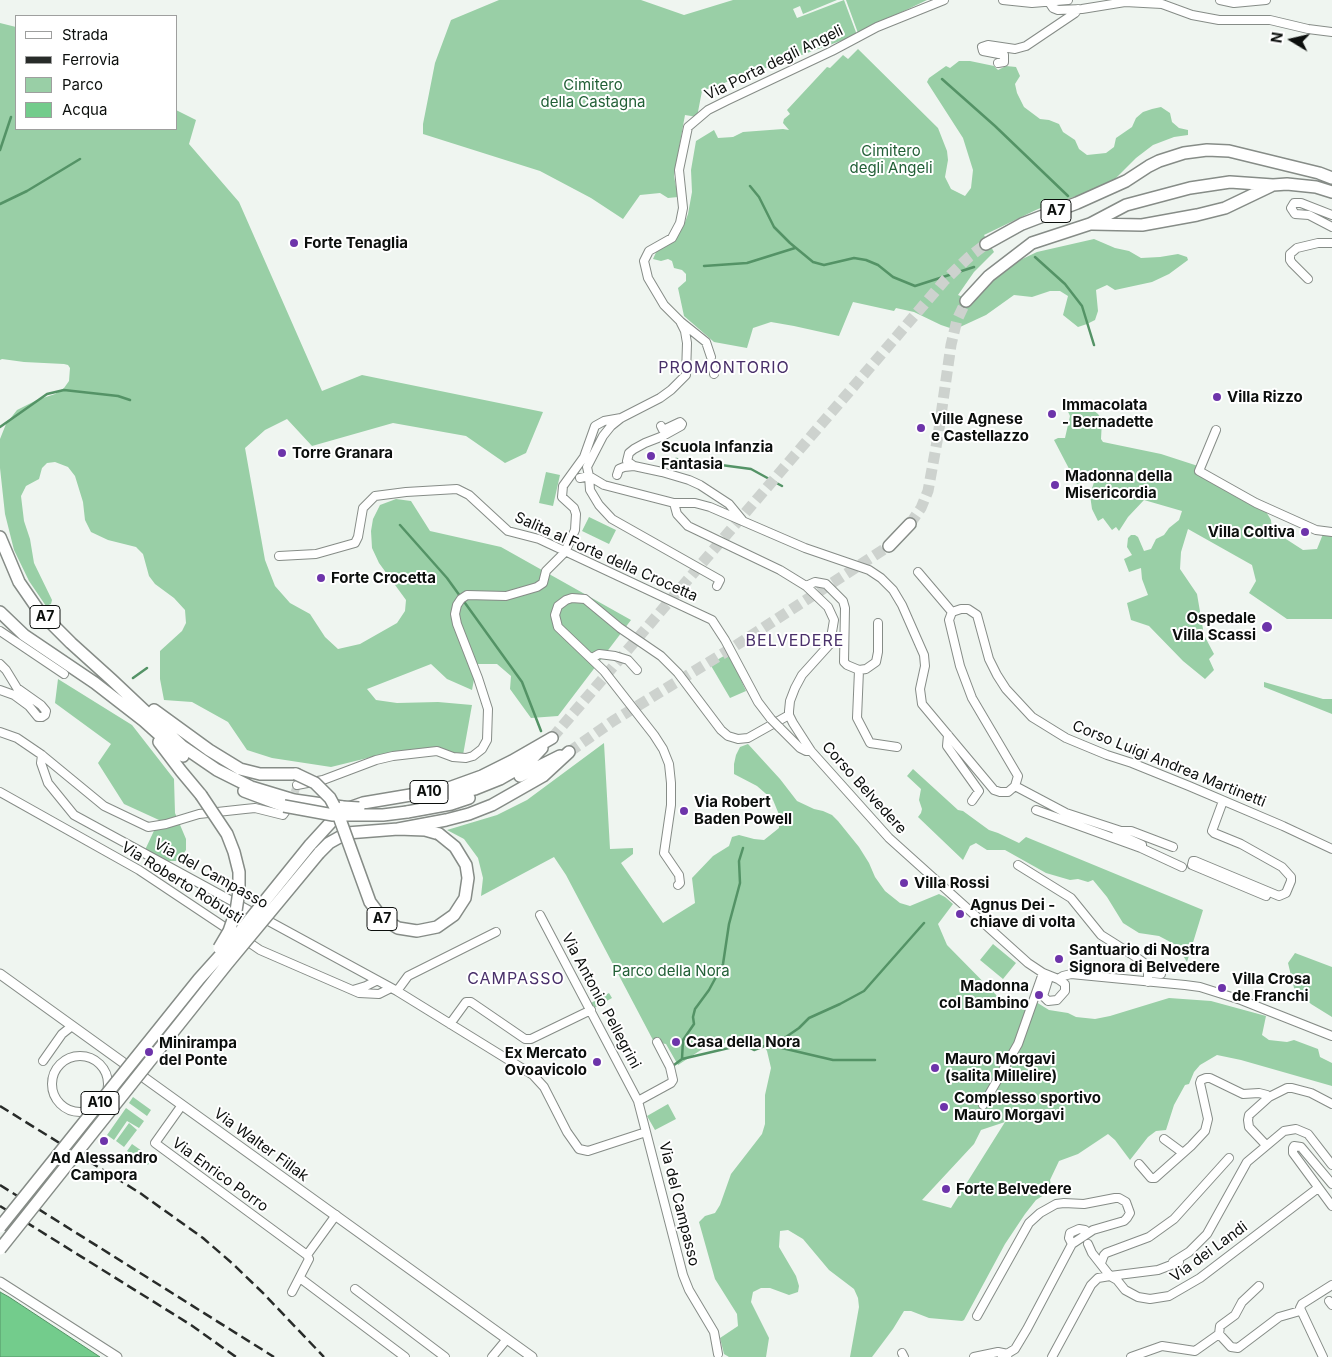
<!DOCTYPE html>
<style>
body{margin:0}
#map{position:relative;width:1332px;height:1357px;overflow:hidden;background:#eff5f0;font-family:Inter,sans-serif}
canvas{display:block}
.legend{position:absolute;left:15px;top:15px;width:162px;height:115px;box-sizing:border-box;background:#fff;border:1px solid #9e9f9e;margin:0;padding:6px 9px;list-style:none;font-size:15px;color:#0c0f0d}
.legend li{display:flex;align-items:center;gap:10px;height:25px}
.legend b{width:25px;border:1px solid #9e9f9e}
.north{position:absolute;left:1267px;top:15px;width:50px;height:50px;-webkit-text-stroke:4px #fff;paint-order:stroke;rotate:279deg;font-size:14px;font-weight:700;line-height:20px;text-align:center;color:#0c0f0d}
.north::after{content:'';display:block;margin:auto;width:18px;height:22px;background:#0c0f0d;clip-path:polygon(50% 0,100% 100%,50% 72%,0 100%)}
</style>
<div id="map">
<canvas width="1332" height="1357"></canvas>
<ul class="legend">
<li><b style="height:6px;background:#fff"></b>Strada</li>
<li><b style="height:6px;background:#282b29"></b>Ferrovia</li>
<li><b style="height:14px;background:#99cfa6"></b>Parco</li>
<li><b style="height:14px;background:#73cc8c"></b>Acqua</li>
</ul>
<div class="north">N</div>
</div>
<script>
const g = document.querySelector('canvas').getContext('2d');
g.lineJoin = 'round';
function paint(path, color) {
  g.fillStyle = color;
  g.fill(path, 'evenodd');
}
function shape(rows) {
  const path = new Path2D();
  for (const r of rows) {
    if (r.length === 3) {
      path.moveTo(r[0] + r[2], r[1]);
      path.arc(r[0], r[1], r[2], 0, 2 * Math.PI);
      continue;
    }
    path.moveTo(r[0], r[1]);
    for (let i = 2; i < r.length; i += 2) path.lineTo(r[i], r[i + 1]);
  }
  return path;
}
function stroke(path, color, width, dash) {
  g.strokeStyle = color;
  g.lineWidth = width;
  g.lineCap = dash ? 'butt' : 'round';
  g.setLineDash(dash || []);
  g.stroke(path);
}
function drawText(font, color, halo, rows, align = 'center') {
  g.font = font + ' Inter,sans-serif';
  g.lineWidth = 4;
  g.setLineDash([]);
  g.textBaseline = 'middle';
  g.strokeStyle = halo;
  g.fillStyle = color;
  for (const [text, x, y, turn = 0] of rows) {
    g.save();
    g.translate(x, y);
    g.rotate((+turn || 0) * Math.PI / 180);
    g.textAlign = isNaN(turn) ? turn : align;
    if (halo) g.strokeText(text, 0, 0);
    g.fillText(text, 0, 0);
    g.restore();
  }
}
paint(shape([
 [499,0,641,0,684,15,733,0,837,0,803,14,800,6,793,9,797,18,844,0,857,35,702,91,697,117,685,115,674,176,678,197,668,198,660,193,640,195,623,219,591,198,540,171,423,134,423,124,435,63,451,20],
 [846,0,927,0,858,33],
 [0,23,16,27,16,129,176,129,176,110,196,120,189,144,239,202,322,391,362,375,543,412,526,453,505,463,466,436,393,423,312,446,287,419,265,430,245,448,265,560,275,586,290,603,310,614,325,637,338,649,360,644,397,623,405,611,406,600,379,563,372,548,371,531,373,519,380,505,396,499,411,501,430,531,501,547,631,620,558,716,531,718,510,689,511,676,497,664,477,664,472,690,447,679,431,664,367,689,376,700,397,703,438,702,472,705,463,755,396,751,331,767,272,758,247,750,228,722,192,702,164,700,160,679,160,651,182,631,186,623,185,610,174,598,155,584,149,576,143,554,136,547,108,540,91,532,85,520,83,502,75,476,68,467,55,462,47,463,42,468,39,479,26,486,21,496,24,521,30,539,34,563,52,600,51,604,46,606,29,581,14,550,5,514,0,468,0,439,6,424,17,410,37,400,55,394,64,388,69,381,70,368,68,365,64,364,24,362,2,359,0,360],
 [858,49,938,128,947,151,948,160,945,177,951,189,965,196,971,188,973,170,963,138,927,82,929,78,946,66,950,68,959,61,970,61,994,66,998,70,1006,66,1016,67,1020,76,1015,84,1017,93,1024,107,1040,119,1049,120,1059,124,1063,132,1075,140,1079,149,1087,155,1106,153,1114,147,1116,138,1132,127,1136,118,1143,112,1152,109,1161,107,1170,113,1172,122,1179,128,1188,130,1188,135,1174,137,1153,145,1136,158,1109,185,1038,209,984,235,994,252,974,272,958,295,972,301,991,280,1016,262,1037,252,1094,239,1115,248,1129,251,1141,258,1160,257,1178,254,1187,257,1188,260,1169,274,1152,282,1115,290,1107,285,1096,290,1098,311,1095,320,1087,324,1078,327,1063,315,1068,296,1060,291,1050,291,1032,297,1014,295,986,315,960,327,950,328,941,325,914,312,896,308,894,311,853,302,839,336,794,326,771,322,753,328,747,348,714,342,684,316,678,288,686,281,686,274,682,270,674,268,672,261,668,259,661,261,653,259,658,248,678,235,684,225,688,214,692,192,691,170,696,141,714,130,718,138,733,137,743,132,783,129,789,130,783,123,784,119,790,114,787,110,827,67,830,68,843,55,848,59],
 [1064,403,1087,405,1098,414,1102,420,1101,439,1103,442,1161,454,1198,466,1196,473,1238,498,1265,510,1271,520,1272,530,1303,550,1317,549,1323,534,1332,535,1332,619,1287,619,1249,593,1256,581,1252,565,1188,529,1181,552,1180,569,1197,594,1204,635,1214,654,1209,659,1214,670,1205,679,1183,661,1149,626,1131,620,1127,603,1148,595,1142,579,1141,568,1129,572,1124,559,1132,555,1127,547,1128,538,1131,535,1135,535,1138,537,1144,551,1151,549,1156,539,1164,535,1169,528,1179,520,1182,511,1144,500,1128,517,1119,531,1116,527,1112,530,1103,518,1098,521,1092,509,1090,495,1095,479,1093,478,1077,484,1054,440,1058,438,1065,438,1070,416],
 [546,472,560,475,553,506,539,503],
 [589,517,616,530,609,544,582,531],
 [729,653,746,691,730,698,710,664],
 [58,679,132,725,174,779,175,813,186,839,186,850,181,857,176,861,167,861,145,850,159,820,124,804,98,763,111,744,55,703],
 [1264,682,1323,699,1332,699,1332,714,1264,687],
 [604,743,610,849,633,848,633,854,621,863,663,923,695,903,692,878,713,856,729,846,732,837,739,835,754,839,764,840,779,828,780,817,773,800,757,786,734,774,734,764,736,755,740,747,748,744,780,779,797,801,814,809,823,811,832,815,838,821,859,847,869,863,875,877,885,891,900,903,910,906,939,894,945,897,953,904,938,924,947,945,1009,1008,1016,1009,1027,1003,1036,1002,1049,1010,1068,1013,1076,1017,1095,1019,1110,1016,1169,998,1211,1001,1266,1016,1262,1035,1269,1040,1287,1042,1294,1040,1318,1049,1320,1057,1332,1063,1332,1086,1241,1060,1217,1055,1200,1065,1194,1072,1189,1084,1185,1085,1174,1105,1166,1130,1156,1131,1148,1137,1130,1160,1115,1140,1108,1134,1078,1154,1059,1161,1050,1180,1052,1190,1036,1200,1025,1214,1005,1244,964,1320,962,1321,929,1318,911,1311,904,1311,893,1329,872,1357,850,1357,859,1307,858,1298,854,1289,829,1270,803,1239,788,1230,780,1231,779,1247,796,1276,799,1286,798,1292,789,1295,770,1288,761,1288,753,1292,751,1302,769,1338,766,1357,729,1357,724,1354,720,1338,738,1326,737,1314,715,1279,699,1222,705,1216,715,1213,720,1205,731,1174,762,1134,765,1124,765,1095,771,1068,767,1051,762,1043,754,1038,720,1044,710,1044,678,1065,666,1044,654,1042,566,875,554,857,481,896,483,878,478,858,464,839,447,830,497,815,527,800],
 [1005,1122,951,1208,922,1200,974,1144,981,1130],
 [913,769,958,810,963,811,989,830,998,833,1019,843,1026,837,1203,910,1187,962,1176,945,1159,936,1139,933,1123,923,1107,897,1093,880,1088,882,1078,879,1070,880,1046,873,1005,850,987,850,976,843,970,846,963,860,918,817,921,813,922,809,919,800,921,789,907,776],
 [993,944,1016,963,1003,979,980,960],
 [1295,953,1332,967,1332,1017,1311,1004,1294,988,1288,963],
 [609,993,612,998,594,1008,591,1003],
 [133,1097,151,1110,147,1116,129,1103],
 [668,1104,676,1119,655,1130,647,1116],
 [126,1108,144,1121,139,1128,127,1121,114,1140,107,1135],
 [129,1123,137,1130,124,1147,116,1141],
 [132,1144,152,1158,148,1165,127,1151]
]), '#99cfa6');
const water = shape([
 [0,1292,9,1297,100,1357,0,1357,0,1292]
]);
paint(water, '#73cc8c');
stroke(water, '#549366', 1);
stroke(shape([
 [942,79,995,126,1068,196],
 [0,150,11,117],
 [750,186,759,197,774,227,790,243,813,262,824,265,854,258,866,260,878,265,893,277,915,286,974,267],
 [0,204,27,191,80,159],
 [1035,257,1065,284,1082,306,1094,345],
 [704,266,747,263,795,248],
 [0,427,47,394,64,390,118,396,130,400],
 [676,459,751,469,782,486],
 [400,525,447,578,522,682,541,731],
 [133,678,147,668],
 [769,1045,833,1060,875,1060],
 [682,1059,683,1040,694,1024,693,1017,695,1009,709,990,723,964,729,924,740,883,739,861,743,848],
 [674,1065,682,1059,733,1047,744,1045,754,1050,783,1039,799,1028,809,1018,840,1004,864,991,924,923]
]), '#549366', 2.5);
stroke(shape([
 [291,804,297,785]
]), '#cdd2ce', 8, [8, 4]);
stroke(shape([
 [910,524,921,508,928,491,938,436,951,345,957,320,966,301],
 [552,738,945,280,969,257,986,244],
 [569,752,613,721,732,648,889,546]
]), '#cdd2ce', 11, [11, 5.5]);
const minor = shape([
 [944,0,877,27,832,51,726,101,708,110,688,127,679,170,683,208,680,223,672,238,649,251,644,261,648,278,664,305,680,321,685,331,687,343,686,375,671,390,660,398,621,418,611,426,603,436,587,467,589,476,604,485,674,503,695,503,710,507,805,548,869,570,881,578,893,590,902,605,924,655,925,666,920,689,922,704,994,790,1000,792,1008,792,1015,786,1018,776,972,698,960,666,949,620,952,612,961,609,968,609,977,615,989,659,997,675,1006,689,1032,717,1066,738,1107,755,1132,763,1189,786,1283,826,1332,849],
 [1003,0,1032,3,1068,0],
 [1220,0,1234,3,1266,0],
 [1049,2,1053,8,1058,10,1082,9,1125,2,1162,4,1192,15,1219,20,1270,20,1308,29,1332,32],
 [998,63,1004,62,1004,55,983,51,982,47,988,45,1015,49,1026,46,1075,13,1078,9],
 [1332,215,1301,203,1294,203,1291,208,1295,214,1309,215,1332,227],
 [1308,279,1292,263,1290,260,1290,254,1297,248,1318,243,1332,243],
 [681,322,706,342,711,357],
 [712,363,714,374],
 [661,426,663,430,680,422,682,424,681,426,663,436,645,443,634,449,629,453,627,461,634,466,662,472,689,480,700,485,729,504,743,521],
 [1216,430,1199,471,1256,503,1316,530,1332,532],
 [617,475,619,469,624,467,634,466],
 [580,478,589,476,590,490,599,505,612,519,720,580,717,586],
 [674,503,677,514,688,526,780,570,806,586,828,607,834,620,830,644,802,675,795,688,790,701,789,711,789,715,793,723,811,751,889,838,1028,963,1043,973,1058,979,1063,976,1071,974,1185,985,1200,987,1241,1000,1332,1036],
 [279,556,316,554,355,543,358,537,363,508,375,496,406,492,457,489,469,495,508,531,539,539,712,620,725,640,758,702,771,719],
 [918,572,952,612],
 [806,586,815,582,826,584,843,601,845,608,844,662,847,665,859,670,857,718,870,743,897,747],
 [0,631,64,674],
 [592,658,599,654,615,656,628,660,637,670],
 [0,664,6,670,17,688,41,705,46,711,45,715,42,717,38,717,29,706,14,695,0,690],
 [859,670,866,669,876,662,878,652,878,623],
 [779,727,800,748,806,751,811,751],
 [0,732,17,738,42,755,104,806,148,827,166,824,199,814,245,809,255,808,283,815,290,805],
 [948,735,947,746,979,791,972,801],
 [42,755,41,763,48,783,74,815,397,991,533,1075,544,1087,567,1132,579,1149,588,1151,646,1132],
 [297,785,323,780,376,760,393,756,437,751,453,757,466,758,473,756,482,749,487,740,488,709,478,678,457,624,455,614,457,605,461,599,467,595,506,596,537,587,543,583,546,571,565,552,575,530,576,514,574,508,562,497,563,486,584,457,595,426,604,421,621,418],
 [1015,786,1066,813,1121,831,1131,831,1173,847],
 [0,792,139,870,232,932],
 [1223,801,1212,831,1214,833,1241,844,1282,867,1291,877,1291,881,1286,893,1279,896,1195,861,1193,861,1192,865,1266,896],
 [1036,810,1141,848,1142,845,1118,834,1116,831],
 [1141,848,1182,867],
 [1018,865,1071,898,1101,935,1136,957,1144,963,1148,973,1148,982],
 [678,885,680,883,679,875,664,853,671,805,671,783,669,764,663,749,654,735,604,671,558,627,555,615,558,606,566,600,572,598,585,599,620,628,661,656,678,673,721,730,728,736,738,739,748,738,789,715],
 [540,915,638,1101,683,1275,689,1290,714,1332,718,1354],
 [244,939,260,950,359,993,379,994,391,988],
 [1043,973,1048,980,1043,996,1048,1001,1057,1000,1065,991,1065,984,1058,979],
 [1148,973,1161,974],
 [353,990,366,986,376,981],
 [397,991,408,976,496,932],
 [450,1024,466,1002,471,1002,525,1039,531,1039,591,1010],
 [80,1084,28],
 [43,1061,62,1034,72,1026],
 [1269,1097,1287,1088,1292,1088,1311,1093,1332,1104],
 [638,1101,671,1083,673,1080,670,1067,657,1042],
 [182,1105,155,1143,307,1255],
 [983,1105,1018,1044,1043,973],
 [1164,1139,1183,1153],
 [1139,1164,1151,1178,1155,1178,1191,1146,1205,1131,1208,1119,1200,1083,1201,1080,1206,1078,1210,1078,1243,1094,1259,1093,1267,1095,1269,1097,1249,1115,1248,1120,1249,1127,1266,1145],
 [1332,1184,1301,1147,1294,1146,1293,1148,1293,1153,1332,1206],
 [1088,1244,1092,1253,1110,1276],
 [1173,1262,1189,1252,1207,1234,1247,1162,1284,1131,1296,1129,1308,1134,1332,1165],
 [1179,1262,1158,1270,1110,1276,1117,1280,1125,1290,1138,1297,1150,1299,1169,1296,1200,1278,1318,1188],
 [1101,1263,1104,1255,1106,1253,1149,1237,1174,1219,1229,1158],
 [300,1278,405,1357],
 [355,1289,445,1357],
 [292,1292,309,1259,307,1255,336,1215],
 [1329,1301,1332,1305],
 [977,1316,1029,1223,1040,1213,1056,1204,1064,1203,1084,1204,1115,1198,1119,1198,1126,1202,1130,1213,1127,1218,1124,1221,1093,1230,1072,1244],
 [1219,1334,1220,1326,1235,1315,1242,1302,1259,1286],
 [902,1353,904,1357],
 [492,1357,507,1339],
 [974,1357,998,1352,1008,1354],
 [1002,1357,1015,1349,1027,1329,1072,1244,1069,1238,1070,1233,1079,1229,1085,1230],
 [1052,1357,1091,1285,1098,1278,1110,1276],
 [1131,1357,1162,1346,1195,1351,1219,1334,1231,1347,1238,1348,1279,1317,1300,1311],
 [1323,1357,1300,1308,1302,1304,1332,1285]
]);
const major = shape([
 [0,974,532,1357],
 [0,1282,117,1357]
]);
const highway = shape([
 [1092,224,1142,225,1197,215,1225,208,1271,186],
 [986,244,1022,224,1077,203,1126,181,1149,166,1159,161,1184,153,1207,150,1229,151,1319,173,1332,178],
 [966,301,989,276,1032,243,1090,224,1126,205,1190,188,1230,182,1273,185,1287,184,1316,187,1332,192],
 [0,537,19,582,39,611,71,643,112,680,182,746,217,770,251,787,294,800,343,807],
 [889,546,910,524],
 [0,612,24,635,95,683,144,721,183,756],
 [154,710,209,750,240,769,260,774,296,774],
 [159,742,181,771,201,795],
 [520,776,560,756],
 [244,791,284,806],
 [432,799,475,789,500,779,528,763,542,748],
 [407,812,451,804,469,798],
 [398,829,446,820,469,814,492,805,543,776,569,752],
 [310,845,331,822,346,809,363,803,446,789,482,776,512,761,552,738],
 [319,853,329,843,347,833,398,829,425,830,439,834]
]);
stroke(minor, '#868c87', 10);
stroke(major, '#868c87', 11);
stroke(highway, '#868c87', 14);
stroke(minor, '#fff', 8);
stroke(major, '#fff', 9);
stroke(highway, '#fff', 11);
stroke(shape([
 [0,1106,140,1193,203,1238,233,1264,264,1294,324,1357],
 [0,1185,274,1357],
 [0,1206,191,1325,236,1357]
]), '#282b29', 2.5, [10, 5]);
const minorBridge = shape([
 [771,719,779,727]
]);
const highwayBridge = shape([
 [296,774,315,783,330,798,337,811,370,902,382,918,398,928,417,931,437,927,454,915,465,898,468,878,466,865,455,847,439,834],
 [201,795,227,834,234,852,239,872,239,891,236,911,229,931,219,948],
 [284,806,333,815,383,815,407,812],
 [343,807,359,808],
 [0,1227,199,979,226,949,310,845],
 [0,1249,227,964,319,853]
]);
stroke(minorBridge, '#868c87', 10, []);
stroke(highwayBridge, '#868c87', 14, []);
stroke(minorBridge, '#fff', 8);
stroke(highwayBridge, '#fff', 11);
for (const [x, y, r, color] of [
 [294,243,5,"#6d34aa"],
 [1217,397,5,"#6d34aa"],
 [1052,414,5,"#6d34aa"],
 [921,428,5,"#6d34aa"],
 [282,453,5,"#6d34aa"],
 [651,456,5,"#6d34aa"],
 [1055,485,5,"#6d34aa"],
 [1305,532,5,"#6d34aa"],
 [321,578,5,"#6d34aa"],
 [1267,627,6,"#6d34aa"],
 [684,811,5,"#6d34aa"],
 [904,883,5,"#6d34aa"],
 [960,914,5,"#6d34aa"],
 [1059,959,5,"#6d34aa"],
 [1222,988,5,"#6d34aa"],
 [1039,995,5,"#6d34aa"],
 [676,1042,5,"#6d34aa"],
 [149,1052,5,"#6d34aa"],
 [597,1062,5,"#6d34aa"],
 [935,1068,5,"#6d34aa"],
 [944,1107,5,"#6d34aa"],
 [104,1141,5,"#6d34aa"],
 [946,1189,5,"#6d34aa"]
]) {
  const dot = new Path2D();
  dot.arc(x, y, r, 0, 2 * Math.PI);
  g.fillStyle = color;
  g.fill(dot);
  stroke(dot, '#fff', 2);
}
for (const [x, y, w] of [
 [1056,211,30],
 [45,617,30],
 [429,792,38],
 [382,919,30],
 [100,1103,38]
]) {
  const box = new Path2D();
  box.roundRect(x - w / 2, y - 11.5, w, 23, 4);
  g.fillStyle = '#fff';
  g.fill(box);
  stroke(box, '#0c0f0d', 1);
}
drawText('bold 14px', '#0c0f0d', null, [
 ["A7",1056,211],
 ["A7",45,617],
 ["A10",429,792],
 ["A7",382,919],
 ["A10",100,1103]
]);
drawText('15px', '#0c0f0d', '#fff', [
 ["Via Porta degli Angeli",774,63,-26],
 ["Salita al Forte della Crocetta",606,557,24],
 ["Corso Luigi Andrea Martinetti",1169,764,22],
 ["Corso Belvedere",864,788,48],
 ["Via del Campasso",211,874,29],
 ["Via Roberto Robusti",182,883,32],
 ["Via Antonio Pellegrini",601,1001,62],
 ["Via Walter Fillak",261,1145,36],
 ["Via Enrico Porro",220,1175,36],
 ["Via del Campasso",679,1204,76],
 ["Via dei Landi",1209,1252,-36]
]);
drawText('15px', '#226037', '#fff', [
 ["Cimitero",593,85],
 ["della Castagna",593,102],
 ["Cimitero",891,151],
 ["degli Angeli",891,168],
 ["Parco della Nora",671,971]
]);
drawText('bold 15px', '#0c0f0d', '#fff', [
 ["Forte Tenaglia",304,243],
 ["Villa Rizzo",1227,397],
 ["Immacolata",1062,405],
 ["- Bernadette",1062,422],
 ["Ville Agnese",931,419],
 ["e Castellazzo",931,436],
 ["Scuola Infanzia",661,447],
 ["Fantasia",661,464],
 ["Torre Granara",292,453],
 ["Madonna della",1065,476],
 ["Misericordia",1065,493],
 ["Villa Coltiva",1295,532,"right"],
 ["Forte Crocetta",331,578],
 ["Ospedale",1256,618,"right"],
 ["Villa Scassi",1256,635,"right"],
 ["Via Robert",694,802],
 ["Baden Powell",694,819],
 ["Villa Rossi",914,883],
 ["Agnus Dei -",970,905],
 ["chiave di volta",970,922],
 ["Santuario di Nostra",1069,950],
 ["Signora di Belvedere",1069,967],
 ["Villa Crosa",1232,979],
 ["de Franchi",1232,996],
 ["Madonna",1029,986,"right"],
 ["col Bambino",1029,1003,"right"],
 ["Casa della Nora",686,1042],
 ["Minirampa",159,1043],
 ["del Ponte",159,1060],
 ["Ex Mercato",587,1053,"right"],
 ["Ovoavicolo",587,1070,"right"],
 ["Mauro Morgavi",945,1059],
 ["(salita Millelire)",945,1076],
 ["Complesso sportivo",954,1098],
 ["Mauro Morgavi",954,1115],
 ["Ad Alessandro",104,1158,"center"],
 ["Campora",104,1175,"center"],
 ["Forte Belvedere",956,1189]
], 'left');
g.letterSpacing = '1px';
drawText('16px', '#49306a', '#fff', [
 ["PROMONTORIO",724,368],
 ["BELVEDERE",795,641],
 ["CAMPASSO",516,979]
]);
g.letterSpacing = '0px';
</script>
